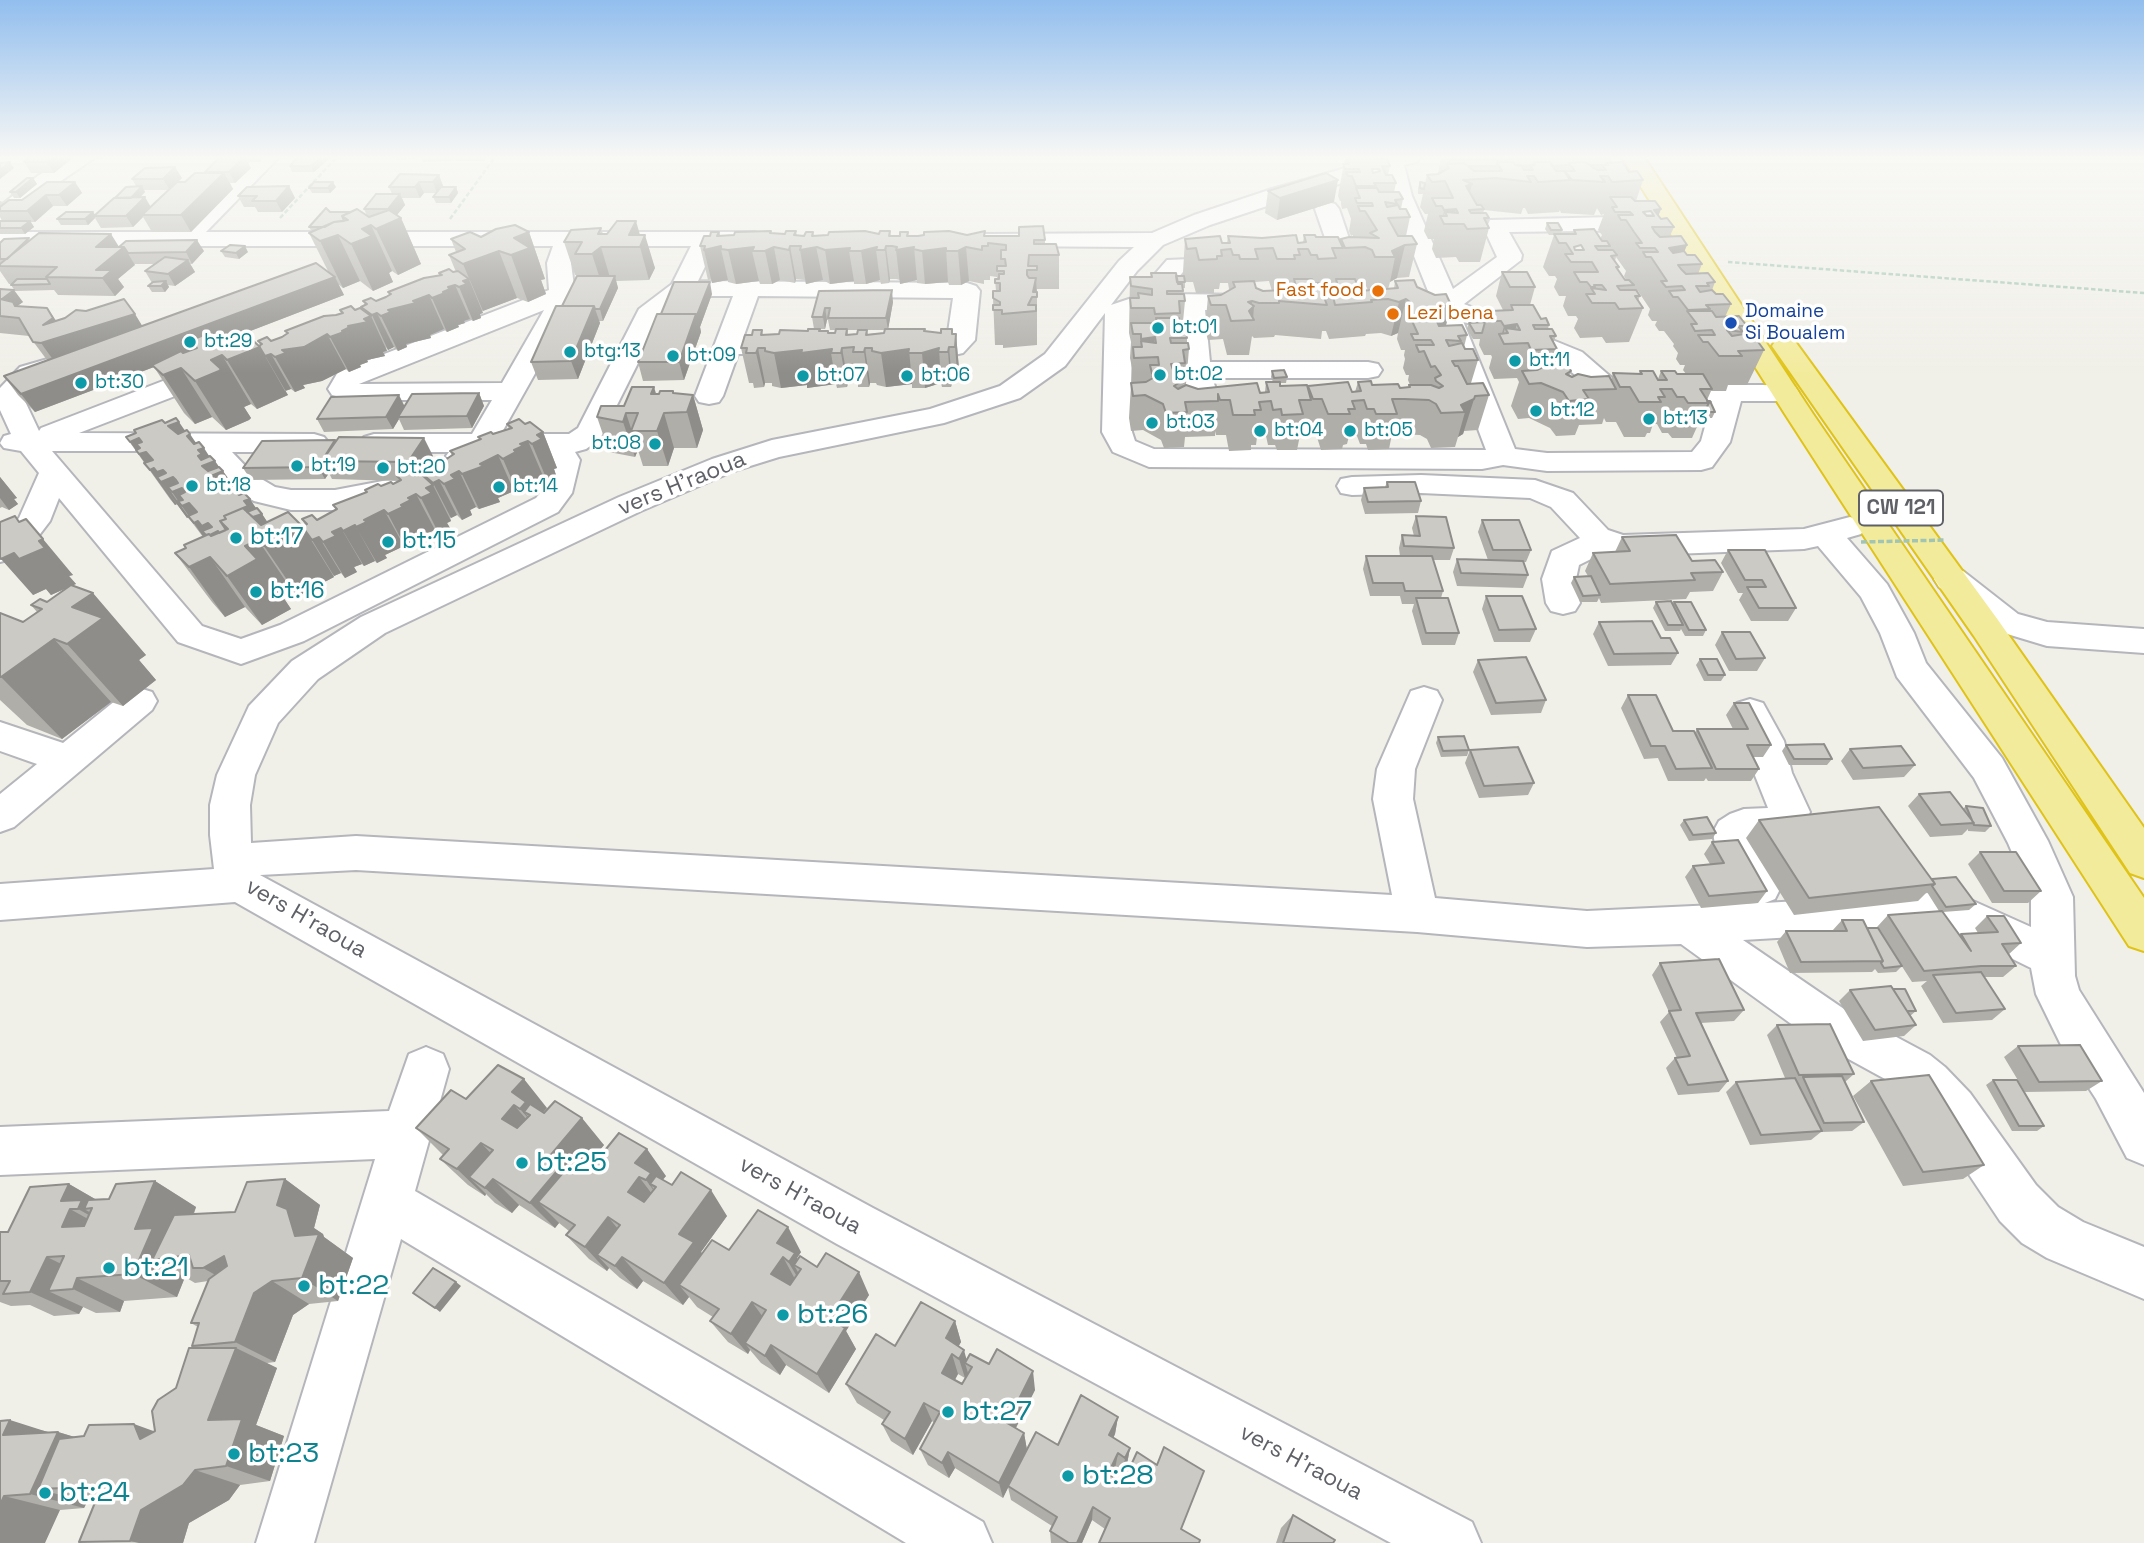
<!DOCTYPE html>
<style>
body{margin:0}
canvas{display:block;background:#f0efe8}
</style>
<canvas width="2144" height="1543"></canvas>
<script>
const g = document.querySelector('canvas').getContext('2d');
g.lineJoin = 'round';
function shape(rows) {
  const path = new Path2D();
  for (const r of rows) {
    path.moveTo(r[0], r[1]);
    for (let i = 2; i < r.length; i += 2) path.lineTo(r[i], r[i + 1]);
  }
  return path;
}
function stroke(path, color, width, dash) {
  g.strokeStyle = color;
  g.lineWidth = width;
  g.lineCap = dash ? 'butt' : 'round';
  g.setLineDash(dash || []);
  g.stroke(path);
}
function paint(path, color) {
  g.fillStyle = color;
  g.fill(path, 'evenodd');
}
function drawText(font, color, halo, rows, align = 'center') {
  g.font = font + ' "Space Grotesk",sans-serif';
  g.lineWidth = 7;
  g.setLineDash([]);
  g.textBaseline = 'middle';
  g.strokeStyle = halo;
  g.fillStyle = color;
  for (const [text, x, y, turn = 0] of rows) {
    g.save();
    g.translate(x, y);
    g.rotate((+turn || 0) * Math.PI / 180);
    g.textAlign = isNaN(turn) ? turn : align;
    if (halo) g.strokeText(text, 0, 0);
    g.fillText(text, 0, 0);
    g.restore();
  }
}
const minor = shape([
 [69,157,96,157,55,185,8,222,0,224,0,206,39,175,69,157],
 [255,157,279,157,206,232,754,232,762,234,766,239,762,244,715,246,698,281,967,283,976,286,980,291,975,340,963,353,954,355,905,355,896,353,892,347,896,341,905,339,947,339,953,298,758,296,743,338,796,338,805,340,809,346,805,352,796,354,738,354,723,396,719,402,709,404,699,402,695,396,733,296,688,296,663,313,600,439,586,449,575,452,580,460,572,493,558,512,304,641,241,664,178,642,59,498,50,521,34,542,11,559,0,562,0,536,19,518,39,473,21,451,4,448,0,443,4,436,11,434,0,410,0,388,20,367,58,356,68,358,72,364,68,370,40,379,23,397,39,431,41,428,207,364,217,362,227,364,231,370,227,376,79,433,314,434,324,437,329,443,324,449,314,452,232,452,253,474,275,487,291,490,335,490,409,476,420,478,424,485,420,492,409,494,335,510,291,510,254,501,231,488,200,451,52,451,202,626,241,639,280,625,536,498,542,491,550,460,546,452,489,452,472,462,461,465,450,462,446,456,449,452,374,452,364,449,359,443,364,437,374,434,472,434,492,400,351,400,332,395,328,389,338,372,549,290,547,263,553,246,0,246,0,232,179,232,255,157],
 [577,246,691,246,672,284,639,309,578,428,569,434,501,434,569,313,575,294,571,263,577,246],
 [544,310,502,383,359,384,544,310],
 [1384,157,1420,157,1417,162,1404,165,1412,196,1453,289,1497,257,1485,231,1490,220,1654,216,1662,218,1666,223,1662,228,1654,230,1509,232,1522,255,1521,260,1464,304,1582,352,1612,378,1723,385,1785,385,1795,387,1799,393,1795,399,1785,401,1741,401,1730,442,1712,467,1701,470,1547,471,1503,465,1482,469,1149,467,1113,452,1102,432,1105,313,1065,366,1020,398,944,423,779,457,734,471,641,511,385,633,318,679,278,723,255,775,250,805,251,843,356,836,1392,895,1373,799,1377,769,1411,691,1424,687,1437,691,1442,700,1415,769,1413,799,1435,898,1587,911,1757,903,1745,899,1715,845,1713,832,1719,821,1730,814,1744,809,1768,808,1754,773,1746,741,1732,713,1737,703,1750,699,1763,703,1784,741,1792,773,1810,812,1803,828,1795,834,1781,839,1754,840,1781,887,1775,899,1765,903,1929,893,1973,901,2031,927,2031,897,2008,843,1974,778,1897,677,1880,633,1861,597,1818,546,1804,549,1620,556,1605,552,1579,565,1576,579,1580,603,1575,611,1563,614,1551,611,1546,603,1542,579,1552,551,1580,538,1551,507,1530,498,1421,493,1352,495,1341,493,1337,486,1341,479,1352,477,1421,475,1535,480,1573,493,1608,530,1623,535,1804,529,1850,517,1861,520,1866,527,1861,534,1847,538,1887,584,1914,633,1926,663,2002,758,2048,841,2073,897,2075,976,2079,990,2144,1093,2144,1165,2127,1158,2096,1099,2061,1045,2036,994,2031,968,1966,936,1929,929,1743,940,1844,1009,1930,1055,1945,1067,1970,1093,2036,1185,2058,1207,2083,1222,2144,1247,2144,1299,2047,1258,2022,1243,2000,1221,1936,1125,1896,1085,1812,1039,1681,944,1587,947,1417,932,356,870,260,875,873,1208,1472,1522,1481,1543,1391,1543,837,1244,235,902,0,920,0,884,214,869,210,835,210,805,217,775,249,706,292,661,361,617,619,497,712,459,772,440,930,409,1000,386,1045,354,1119,261,1134,247,993,246,985,244,981,239,985,234,1152,233,1194,215,1272,189,1384,157],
 [1383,171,1390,196,1428,291,1432,296,1444,298,1448,303,1455,305,1450,310,1440,312,1436,318,1486,450,1154,449,1135,441,1132,432,1131,315,1147,310,1179,310,1184,382,1192,398,1201,403,1247,405,1257,403,1261,397,1257,391,1247,389,1216,389,1212,378,1368,378,1378,376,1382,370,1378,364,1368,362,1210,362,1205,310,1260,311,1269,308,1273,303,1269,298,1260,295,1164,294,1183,272,1237,271,1246,269,1249,264,1246,259,1237,257,1167,260,1135,297,1111,305,1137,271,1163,245,1210,225,1288,199,1383,171],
 [1463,321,1562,364,1595,392,1712,401,1701,441,1692,452,1547,453,1515,449,1463,321],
 [1327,202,1335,204,1339,209,1355,256,1346,268,1337,270,1305,268,1302,263,1305,258,1331,255,1315,209,1319,204,1327,202],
 [1951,568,1963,571,2018,614,2047,622,2144,629,2144,653,2047,646,1994,630,1939,587,1934,579,1939,571,1951,568],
 [139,688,152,692,157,701,152,710,14,827,0,832,0,794,37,764,0,751,0,722,63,743,126,692,139,688],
 [426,1047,443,1054,449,1069,415,1191,983,1522,992,1543,906,1543,401,1239,314,1543,256,1543,375,1159,0,1175,0,1127,389,1111,409,1054,426,1047]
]);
const highway = shape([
 [1622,157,1644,157,1813,414,2144,898,2144,951,2129,946,1785,414,1622,157],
 [1785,338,1794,340,1998,620,2144,828,2144,878,2130,873,1974,636,1772,346,1776,340,1785,338]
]);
stroke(minor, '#b5b6bb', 4);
stroke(highway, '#e0c318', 4);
stroke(shape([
 [280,218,337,157],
 [450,219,495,157],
 [1728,262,2144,293]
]), '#a1c5b2', 2.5, [4.5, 2.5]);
paint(minor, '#fff');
paint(highway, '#f3eb9c');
stroke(shape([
 [1861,542,1945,540]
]), '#a1c5b2', 3.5, [6, 2.5]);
paint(shape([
 [23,157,74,157,54,173,31,173,24,162,25,161],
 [220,157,264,157,260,162,248,162,251,168,235,183,230,183,233,189,191,232,152,232,143,217,133,227,101,228,95,218,88,225,61,225,57,219,93,212,95,215,115,198,136,186,132,179,182,178,178,182,185,182,205,173],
 [144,190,169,190,151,207,140,197,145,192],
 [331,157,314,172,292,172,290,166],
 [395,157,420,157,419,159,396,160],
 [421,157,487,157,484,161,456,161,455,159,453,161,423,162],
 [1345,157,1368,157,1390,166,1388,175,1396,183,1394,192,1403,199,1401,209,1410,217,1406,236,1417,244,1409,277,1397,278,1390,282,1388,289,1394,289,1395,281,1417,287,1451,305,1446,326,1467,335,1464,347,1478,360,1471,383,1489,395,1478,430,1464,431,1463,434,1458,437,1455,447,1431,448,1427,439,1420,435,1396,434,1392,434,1389,449,1368,450,1366,444,1360,444,1357,436,1349,436,1347,444,1343,445,1342,449,1321,450,1316,434,1306,435,1306,432,1305,435,1300,435,1297,450,1277,450,1275,445,1268,445,1266,436,1257,437,1256,445,1251,445,1251,450,1229,451,1226,435,1216,435,1215,431,1215,436,1185,437,1184,447,1164,448,1161,440,1143,430,1131,431,1129,418,1132,368,1130,358,1131,342,1129,333,1130,277,1151,277,1151,273,1183,276,1183,272,1185,239,1227,243,1228,236,1298,243,1303,242,1304,235,1340,241,1341,239,1353,237,1353,235,1351,236,1349,231,1351,219,1347,208,1342,209,1341,204,1341,201,1340,201,1338,196],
 [1372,169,1379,169,1380,171,1373,173],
 [1269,281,1272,291,1263,291,1256,288,1255,284,1255,282],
 [1356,281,1359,281,1365,284,1368,290,1359,291],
 [1185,282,1193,282,1196,293,1214,293,1214,289,1219,289,1220,283,1228,283,1229,289,1231,289,1221,295,1208,296,1205,330,1208,340,1223,339,1227,355,1249,355,1252,336,1254,338,1274,337,1275,335,1321,339,1322,331,1326,331,1329,339,1365,336,1366,334,1381,333,1391,336,1398,333,1397,339,1401,350,1405,350,1404,355,1405,359,1403,368,1406,375,1409,375,1408,380,1410,385,1409,387,1400,388,1372,385,1358,382,1355,392,1308,386,1308,389,1280,386,1280,383,1286,383,1287,377,1272,371,1271,377,1273,382,1266,382,1265,392,1198,389,1183,387,1183,384,1186,384,1189,349,1187,343,1187,338,1182,332,1185,301,1183,288,1185,288],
 [1441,157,1593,157,1593,158,1612,163,1643,180,1636,201,1661,209,1658,215,1661,219,1674,227,1670,236,1687,255,1702,264,1698,274,1715,282,1712,290,1716,294,1731,304,1725,317,1747,326,1743,334,1748,339,1764,350,1747,385,1728,385,1726,391,1711,391,1707,400,1715,412,1712,418,1701,418,1692,438,1672,438,1668,433,1662,433,1657,424,1653,424,1650,433,1647,433,1645,437,1624,437,1616,422,1606,422,1604,418,1602,424,1579,425,1575,435,1556,436,1550,428,1529,418,1518,419,1511,406,1519,382,1517,378,1494,379,1489,368,1492,357,1491,355,1484,355,1479,345,1480,339,1473,339,1467,329,1469,323,1485,322,1489,311,1503,310,1496,296,1502,272,1535,287,1530,305,1541,319,1549,325,1548,329,1556,336,1553,343,1557,349,1555,354,1571,371,1569,376,1572,377,1591,377,1611,380,1613,373,1639,374,1640,371,1658,379,1661,371,1677,374,1686,374,1683,370,1685,365,1680,365,1676,359,1678,353,1673,346,1674,344,1664,331,1659,331,1655,325,1657,321,1652,321,1648,315,1650,309,1638,291,1637,291,1640,296,1638,301,1643,308,1629,342,1606,343,1602,337,1580,338,1574,328,1578,319,1576,316,1568,316,1563,306,1566,296,1559,296,1554,287,1557,279,1555,276,1549,276,1543,267,1554,235,1549,235,1545,229,1547,223,1562,230,1561,234,1573,234,1574,230,1600,239,1602,235,1598,230,1604,214,1601,215,1597,208,1594,215,1561,213,1560,210,1559,212,1528,214,1525,208,1523,208,1521,214,1484,210,1483,213,1489,218,1487,225,1489,228,1480,262,1459,262,1456,257,1436,258,1432,249,1434,239,1428,239,1424,231,1428,214,1425,214,1420,207,1423,194,1418,194,1418,188,1420,182,1425,183,1427,175,1438,174],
 [1651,211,1653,214,1652,216,1647,216,1643,212],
 [1581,245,1584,250,1575,250,1574,247],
 [1616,257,1626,271,1624,276,1626,280,1625,280,1618,270,1619,267,1615,261],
 [439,175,443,186,442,187,456,187,458,193,451,203,436,203,433,197,436,193,424,193,420,198,402,198,405,205,397,215,401,218,421,264,398,275,392,271,389,273,393,282,373,291,360,281,343,288,338,284,344,295,221,342,225,345,259,346,260,345,258,341,271,341,282,337,287,334,285,331,341,313,340,310,363,310,361,307,365,305,363,301,376,301,389,295,388,292,440,276,439,273,456,272,449,255,456,252,451,239,529,232,545,279,541,280,546,294,528,302,517,298,482,311,483,313,480,314,481,318,473,321,470,319,464,321,465,323,458,325,459,327,447,332,444,329,430,335,431,338,406,344,407,347,398,351,394,347,388,350,386,347,387,351,383,352,385,356,367,360,368,362,360,365,361,367,349,372,346,369,322,381,303,385,305,388,295,392,291,389,285,391,288,395,257,409,251,404,244,407,251,418,249,420,226,430,212,417,195,424,184,413,154,367,35,412,18,395,4,376,47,360,29,336,0,333,0,289,23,302,17,306,56,321,143,326,329,273,309,233,312,232,309,227,330,212,367,216,364,209,392,194,389,187],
 [33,178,37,184,20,198,14,198,10,192],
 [75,182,82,193,67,206,53,206,35,222,31,222,34,227,25,234,0,234,0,221,2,221,0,217,0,201,1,201,4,204,22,200],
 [289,186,295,198,282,212,258,212,255,207,244,207,238,196],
 [336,187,330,193,312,193,309,188],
 [1268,191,1334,202,1277,220,1265,213],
 [601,228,603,234,640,235,655,268,649,280,616,281,618,288,603,321,599,321,600,323,578,379,538,380,531,362,562,306,583,276,582,275,575,275,564,242],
 [771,231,771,233,785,234,796,231,797,236,879,234,890,231,891,236,900,236,908,232,908,236,967,235,1045,240,1045,244,1059,255,1059,289,1037,289,1037,345,1003,348,1003,345,995,345,993,298,996,291,995,279,997,279,997,277,990,276,990,280,984,280,984,284,969,281,961,285,949,285,948,282,925,284,917,283,917,280,900,284,900,280,896,279,890,279,889,283,881,284,880,280,866,284,854,284,854,281,830,284,823,280,806,284,805,280,796,279,795,283,780,280,772,284,760,284,759,281,736,284,728,282,728,280,712,283,711,279,708,280,700,246,710,236,719,232,720,236],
 [30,240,119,247,204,251,192,264,190,264,195,272,175,286,168,285,169,287,165,292,152,292,148,286,152,283,145,271,155,264,135,264,118,279,124,287,115,296,58,295,54,290,15,291,11,285,11,284,9,284,0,271,0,243],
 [221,251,248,252,239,259,225,257],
 [819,291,893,302,888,329,941,333,952,329,953,334,956,334,959,369,958,382,952,382,951,387,942,387,941,383,925,388,912,388,912,384,886,387,877,385,876,383,870,383,869,387,858,387,858,382,848,382,847,387,837,388,836,384,807,388,807,385,781,388,772,386,772,383,765,383,764,387,754,388,753,383,749,383,741,348,752,335,762,330,763,335,808,331,814,329,812,317],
 [827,320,828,320,830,330,836,330,835,333,828,333,820,331,820,329,825,329],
 [848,330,858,330,857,334,848,335],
 [867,330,885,330,884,333,868,334],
 [712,294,700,327,701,332,684,380,643,381,638,362,661,314],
 [673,391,674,393,693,395,703,430,697,448,674,448,668,466,643,466,638,450,635,457,609,452,597,417,624,406],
 [479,393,484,406,472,428,404,430,399,419,393,429,324,432,317,419],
 [165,423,185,431,219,467,241,494,262,514,267,522,302,526,305,525,302,519,317,520,336,510,333,505,381,486,393,484,399,481,332,479,329,473,325,479,251,480,243,468,336,441,433,456,431,459,436,464,452,456,450,451,480,439,478,437,509,429,507,424,525,424,543,432,557,468,554,469,556,475,547,480,543,476,537,479,538,482,530,485,531,488,518,494,514,491,498,498,500,502,479,509,476,507,470,510,472,515,462,520,457,515,451,518,450,517,451,521,447,523,450,528,439,534,435,530,428,533,429,536,421,540,422,543,407,550,404,546,385,555,387,558,377,563,375,561,364,566,362,564,354,567,357,572,345,578,341,573,334,576,332,574,334,577,298,596,291,589,281,594,291,609,262,625,245,607,225,617,212,602,175,553,186,548,203,537,188,517,187,518,177,504,175,505,170,499,126,437],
 [0,477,17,498,14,499,18,504,9,510,2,507,0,508],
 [1387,482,1421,501,1418,513,1365,514,1361,500,1364,488,1385,487],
 [1416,516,1454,548,1450,560,1433,560,1443,591,1441,598,1459,633,1455,645,1422,645,1412,611,1414,604,1402,604,1400,596,1370,596,1363,569,1366,556,1400,556,1399,548,1402,535,1414,536,1412,528],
 [1482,520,1531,550,1526,562,1524,562,1528,575,1523,588,1457,586,1453,572,1457,559,1488,560,1478,532],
 [20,522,73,575,69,576,76,584,72,585,146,655,139,660,156,680,123,706,111,702,62,739,27,725,0,700,0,613,23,622,37,612,31,605,47,602,68,587,51,595,46,589,33,595],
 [1622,537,1692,561,1723,572,1713,591,1690,592,1686,599,1601,603,1599,598,1597,602,1580,602,1571,583,1574,577,1588,576,1585,571,1593,553,1615,552],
 [1728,550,1796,608,1788,621,1751,621,1739,600,1743,593,1738,593,1721,563],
 [1486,596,1536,629,1530,642,1494,642,1482,609],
 [1656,602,1673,604,1674,602,1706,630,1703,636,1685,636,1681,629,1680,631,1665,631,1653,608],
 [1599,622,1661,638,1678,653,1671,665,1608,666,1593,634],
 [1722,632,1765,658,1757,671,1729,671,1715,645],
 [1700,659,1725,675,1721,681,1704,681,1696,665],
 [1478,660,1546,700,1541,713,1491,715,1473,672],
 [1628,695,1673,731,1695,733,1697,729,1733,729,1726,715,1734,703,1771,745,1763,757,1753,757,1759,769,1751,781,1708,781,1706,778,1704,781,1668,781,1658,758,1644,759,1621,708],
 [1438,737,1469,750,1467,756,1441,757,1436,743],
 [1786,745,1832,759,1827,765,1789,765,1782,751],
 [1850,749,1915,765,1904,777,1853,780,1841,761],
 [1470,750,1534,783,1528,795,1479,798,1465,763],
 [1919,794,1963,809,1966,806,1991,826,1985,832,1968,831,1968,829,1962,835,1930,837,1908,806],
 [1684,820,1716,833,1712,839,1689,841,1680,825],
 [1759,820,1932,879,1976,904,1969,910,1943,912,1960,935,1961,934,1978,933,1975,928,1987,916,2021,943,2008,955,2016,966,2003,977,1984,977,2005,1009,1992,1020,1943,1023,1921,986,1927,981,1912,982,1887,943,1902,966,1896,972,1878,973,1875,969,1872,972,1790,973,1777,942,1786,931,1832,931,1842,920,1867,928,1878,928,1877,927,1888,915,1939,911,1927,892,1918,901,1794,915,1746,838],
 [1712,842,1767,891,1758,903,1701,908,1685,877,1693,866,1710,864,1704,854],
 [1980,852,2041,891,2028,903,1992,903,1968,864],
 [1660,963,1744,1010,1734,1021,1700,1023,1728,1081,1719,1092,1678,1095,1666,1068,1675,1058,1677,1058,1660,1022,1669,1012,1652,975],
 [1893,989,1916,1011,1910,1016,1916,1025,1904,1036,1863,1041,1839,1001,1850,990],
 [1777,1025,1854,1074,1845,1082,1864,1122,1852,1131,1821,1132,1811,1140,1750,1145,1726,1092,1736,1082,1785,1078,1767,1035],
 [2018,1046,2102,1081,2086,1091,2025,1092,2004,1057],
 [1993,1080,2044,1126,2037,1131,2012,1131,1986,1085],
 [1871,1081,1984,1165,1963,1179,1903,1186,1853,1096],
 [466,1099,547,1108,543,1112,604,1145,585,1168,589,1170,666,1176,663,1180,727,1216,701,1252,702,1253,729,1250,801,1252,797,1258,798,1259,817,1267,869,1295,846,1331,856,1349,829,1393,786,1365,780,1375,761,1363,750,1350,748,1354,728,1342,710,1321,713,1317,697,1307,689,1297,683,1305,643,1281,637,1289,620,1278,609,1268,607,1271,589,1259,566,1235,569,1231,559,1223,555,1228,519,1205,512,1213,495,1203,486,1194,485,1196,468,1185,440,1159,443,1155,416,1128],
 [285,1179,320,1205,314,1228,323,1234,324,1237,353,1258,338,1301,309,1304,293,1315,275,1362,267,1363,277,1368,256,1425,284,1436,270,1481,240,1485,229,1500,189,1523,183,1543,79,1542,94,1505,94,1503,87,1502,84,1508,60,1510,0,1543,0,1421,49,1432,58,1432,75,1437,155,1431,196,1348,192,1346,198,1327,191,1323,208,1281,195,1283,185,1277,177,1297,124,1301,120,1312,96,1313,83,1307,79,1314,54,1316,30,1305,11,1306,0,1302,0,1232,8,1232,69,1184,95,1199,109,1199,155,1181,196,1207,194,1214,235,1212],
 [955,1321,961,1342,958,1346,967,1359,1035,1390,1016,1428,1024,1433,1027,1450,1058,1445,1118,1417,1115,1434,1113,1438,1130,1448,1127,1464,1123,1473,1115,1469,1112,1476,1130,1487,1133,1481,1129,1478,1132,1463,1157,1465,1204,1471,1105,1529,1092,1520,1082,1543,1051,1543,1050,1531,1052,1526,1011,1500,1008,1487,1003,1498,955,1468,949,1478,928,1465,920,1449,934,1423,932,1421,913,1455,891,1441,882,1424,884,1420,857,1403,846,1384,895,1346],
 [968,1373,962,1384,955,1380,958,1374,965,1378],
 [1293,1515,1333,1543,1276,1543,1281,1528]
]), '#afaea9');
paint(shape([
 [53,157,74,157,54,173,47,162],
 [244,157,251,168,235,183,229,172],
 [322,157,331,157,314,172,311,166],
 [10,162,14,168,0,179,0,170],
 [175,167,182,178,170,190,163,179],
 [224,173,233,189,191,232,181,215],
 [439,175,443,186,437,193,433,182],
 [33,178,37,184,20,198,16,192],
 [1338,180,1334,202,1277,220,1280,198],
 [75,182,82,193,67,206,59,195],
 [333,182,336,187,330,193,328,188],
 [419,182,424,193,420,198,415,187],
 [1472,184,1464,216,1466,186],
 [142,186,145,192,132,206,129,200],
 [289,186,295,198,282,212,276,201],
 [456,187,458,193,451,203,449,197],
 [400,194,405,205,393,220,388,209],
 [46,195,53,206,35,222,27,211],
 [145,197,152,209,142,215,143,217,133,227,126,216],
 [1456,209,1452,224,1445,212,1442,222,1444,210],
 [1661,209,1654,227,1652,227,1642,243,1654,210],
 [93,212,96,216,94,216,95,218,88,225,85,219],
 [401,218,421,264,398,275,376,229],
 [30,221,34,227,25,234,21,228],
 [636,221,642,242,645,235,655,268,649,280,640,247,629,235],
 [371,225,392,271,389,273,393,282,373,291,351,244,362,229],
 [771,231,780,280,772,284,765,251],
 [529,232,545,279,541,280,546,294,528,302,511,255,514,238],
 [719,232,723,249,721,249,728,280,712,283,704,250],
 [813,232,823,280,806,284,800,250,812,236],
 [908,232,910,248,914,247,917,280,900,284,896,250,907,236],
 [111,234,121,250,124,247,135,265,118,279,124,287,115,296,96,270,96,247],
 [338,235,360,281,343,288,320,241],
 [197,240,204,251,192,264,186,252],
 [1405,245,1397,278,1390,282,1395,257,1392,251],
 [1687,245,1679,265,1669,248],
 [245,246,248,252,239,259,236,253],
 [790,246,796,279,795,283,789,250],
 [886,246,890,279,889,283,885,250],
 [601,247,611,281,603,288,592,254],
 [754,247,752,251,759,281,736,284,728,250],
 [877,247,876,250,880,280,866,284,861,251],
 [966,247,969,281,961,285,958,251],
 [850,248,849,251,854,281,830,284,825,250],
 [946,248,948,282,925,284,922,251],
 [499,251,517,298,483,311,463,264],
 [188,260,195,272,175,286,168,274],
 [615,276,618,288,603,321,600,309],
 [335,277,344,295,201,350,191,342,196,351,152,365,154,367,35,412,21,394],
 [1036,278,1037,297,1033,292],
 [469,279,483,313,480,314,481,318,473,321,459,287,463,281],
 [166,281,169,287,165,292,161,286],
 [710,282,712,294,700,327,701,332,684,380,679,362,696,314],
 [455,285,470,319,464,321,465,323,458,325,459,327,447,332,432,298,448,287],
 [14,290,23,302,16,307,0,300],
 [892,290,893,302,888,330,886,318],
 [429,295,444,329,430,335,431,338,406,344,407,347,398,351,381,316,388,310],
 [1406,299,1398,333,1391,336,1399,302],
 [1252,301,1251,310,1254,306,1253,320,1246,320,1248,302],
 [1451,305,1442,340,1431,341,1431,308],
 [594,306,600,323,578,379,571,361],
 [47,308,60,326,135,314,146,332,54,361,41,343,43,325],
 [825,308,827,320,825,329,823,317],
 [377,313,394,347,388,350,372,315],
 [371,316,387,351,383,352,385,356,367,360,368,362,360,365,361,367,349,372,330,337,348,326],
 [1517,324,1511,344,1508,333,1505,328,1502,339,1501,337,1504,326],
 [820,329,823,350,832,349,831,353,836,384,807,388,807,385,781,388,774,353,819,331],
 [327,334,346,369,322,381,303,385,305,388,295,392,275,357,282,350],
 [956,334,959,369,958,382,955,347],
 [1155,337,1153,357,1141,341,1140,358,1141,339],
 [260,347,288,395,257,409,227,360],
 [949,347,952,382,951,387,948,352],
 [758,348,765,383,764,387,756,353],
 [842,348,848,382,847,387,841,353],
 [865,348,870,383,869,387,864,352],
 [939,348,941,383,925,388,922,353],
 [909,349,912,384,886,387,881,353],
 [271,354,291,389,285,391,265,356],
 [222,355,251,404,244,407,251,418,249,420,226,430,195,381,211,360],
 [181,368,212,417,195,424,163,375],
 [654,387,663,416,664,413,674,448,668,466,657,431,651,394],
 [479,393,484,406,472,428,467,416],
 [399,395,405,407,398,417,399,419,393,429,386,417],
 [693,395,703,430,697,448,687,412],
 [1475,396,1463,434,1458,437,1465,412,1461,405],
 [626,413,638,450,635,457,623,422],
 [179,422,188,435,190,434,200,449,204,448,213,462,215,461,222,471,223,471,233,485,235,484,246,501,250,499,260,514,262,514,279,539,303,527,334,577,298,596,264,546,258,540,291,589,281,594,291,609,262,625,227,576,221,558,219,559,172,492,168,488,189,517,187,518,157,477,177,504,175,505,130,442,139,438,163,470,173,477,181,489,182,488,215,533,234,529,235,511,168,426],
 [543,432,557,468,554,469,556,475,547,480,532,444,537,435],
 [424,438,433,456,426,467,422,463,425,469,419,471,421,475,417,481,408,462],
 [528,441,543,476,537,479,538,482,530,485,531,488,518,494,503,459,514,450,520,444],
 [498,455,514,491,498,498,500,502,479,509,462,474],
 [322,461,329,473,325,479,318,467],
 [459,471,476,507,470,510,472,515,462,520,444,484,451,475],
 [0,477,17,498,14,499,18,504,9,510,0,498],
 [439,480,457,515,451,518,433,483],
 [433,485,451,521,447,523,450,528,439,534,421,498,426,488],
 [416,494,435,530,428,533,429,536,421,540,422,543,407,550,388,514,401,505,408,498],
 [384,510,404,546,385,555,387,558,377,563,356,527,364,520],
 [355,525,375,561,364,566,343,531],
 [341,528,362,564,354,567,357,572,345,578,323,542,332,532],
 [319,537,341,573,334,576,312,540],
 [43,539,73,575,69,576,76,584,51,595,46,589,33,595,1,559,14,553,43,549,39,541],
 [210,557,245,607,225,617,189,567],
 [93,593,146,655,139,660,156,680,123,706,67,644,72,607],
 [54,639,111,702,62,739,1,677],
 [524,1079,547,1108,539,1117,530,1115,524,1112,545,1136,544,1136,520,1109,512,1092],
 [514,1105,538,1133,527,1146,502,1119],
 [582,1118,604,1145,575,1180,538,1202,559,1223,555,1228,530,1203,549,1157],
 [481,1143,507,1170,493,1179,519,1205,512,1213,485,1188,469,1177,486,1194,485,1196,457,1169],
 [647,1149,666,1176,656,1187,650,1184,665,1205,665,1206,646,1180,635,1163],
 [639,1177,659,1203,648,1217,628,1192],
 [285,1179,320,1205,314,1228,323,1234,324,1237,353,1258,338,1301,302,1278,295,1236,277,1205],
 [155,1181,196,1207,181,1245,189,1255,152,1260,185,1277,177,1297,133,1274,135,1229],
 [69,1184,114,1210,92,1208,84,1209,124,1231,123,1234,78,1209,61,1201],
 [711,1190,727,1216,701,1252,711,1266,679,1285,689,1297,683,1305,664,1283,679,1234],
 [70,1209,115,1234,62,1227],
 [608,1217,629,1242,597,1255,609,1268,607,1271,585,1247],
 [788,1227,801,1252,797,1258,808,1277,801,1269,794,1265,804,1283,802,1285,777,1243],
 [224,1256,244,1291,203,1268],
 [47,1257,90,1278,77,1278,124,1301,120,1312,73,1289,48,1291,83,1307,79,1314,30,1292],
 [622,1257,643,1281,637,1289,615,1266],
 [783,1257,796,1281,785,1297,771,1274],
 [859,1272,869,1295,846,1331,856,1349,829,1393,817,1374,829,1319],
 [272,1281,309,1304,293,1315,275,1362,235,1342,254,1293],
 [456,1282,461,1286,440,1312,435,1308],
 [752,1302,768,1324,745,1343,750,1350,748,1354,731,1334],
 [955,1321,961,1342,954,1355,952,1354,958,1374,948,1392,942,1373,946,1338],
 [771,1345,786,1365,780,1375,765,1356],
 [236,1348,277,1368,256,1425,284,1436,270,1481,226,1466,208,1420],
 [964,1350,968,1365,965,1363,968,1373,965,1378,959,1359],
 [1033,1371,1035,1390,1010,1439,1007,1423],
 [924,1403,932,1421,913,1455,905,1439],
 [1118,1417,1115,1434,1107,1452,1109,1435],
 [10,1420,57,1435,58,1432,110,1448,90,1487,38,1489,87,1502,84,1508,30,1494,1,1479,0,1433],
 [134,1424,181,1441,140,1439],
 [1024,1433,1027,1450,1003,1498,999,1483],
 [1130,1448,1127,1464,1123,1473,1125,1458],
 [948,1452,955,1468,949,1478,942,1463],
 [1118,1453,1115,1469,1106,1488,1108,1474],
 [195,1470,240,1485,229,1500,189,1523,183,1543,139,1543,130,1541,141,1510],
 [4,1496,60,1510,45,1543,0,1543,0,1505],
 [1093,1507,1092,1520,1082,1543,1077,1543]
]), '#8e8d8a');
const building = shape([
 [30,157,53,157,47,162,24,162,30,157],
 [220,157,244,157,229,172,205,172,220,157],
 [298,157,322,157,311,166,290,166,298,157],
 [1346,157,1368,157,1387,159,1390,166,1382,166,1386,175,1392,175,1396,183,1374,183,1376,186,1356,186,1352,176,1348,176,1346,172,1360,172,1359,169,1345,169,1343,164,1349,164,1346,157],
 [1372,169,1379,169,1380,171,1373,173,1372,169],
 [1609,158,1612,163,1606,163,1605,165,1589,165,1585,162,1569,163,1568,165,1552,166,1550,162,1534,162,1533,165,1521,166,1515,165,1513,162,1508,162,1506,159,1609,158],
 [1496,159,1498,162,1496,166,1468,166,1464,163,1450,164,1448,160,1496,159],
 [10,162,0,170,0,163,10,162],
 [1497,162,1513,162,1515,165,1521,165,1524,170,1533,170,1530,165,1535,165,1534,162,1550,162,1556,171,1564,171,1570,180,1538,182,1534,176,1527,176,1531,182,1496,178,1463,180,1472,184,1466,186,1477,205,1481,205,1484,209,1469,210,1471,213,1486,213,1489,218,1484,218,1489,228,1467,229,1464,224,1444,224,1440,216,1447,216,1445,212,1458,213,1456,209,1444,210,1442,206,1436,206,1432,198,1453,198,1445,181,1432,182,1427,175,1438,174,1449,168,1446,164,1464,163,1474,171,1502,171,1497,162],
 [1585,162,1597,170,1606,170,1602,165,1608,165,1606,163,1622,162,1629,172,1637,171,1643,180,1612,182,1608,176,1600,176,1605,182,1572,180,1565,171,1575,171,1569,163,1585,162],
 [175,167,163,179,132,179,145,168,175,167],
 [195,173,224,173,181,215,142,215,177,182,185,182,195,173],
 [1326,173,1338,180,1280,198,1268,191,1326,173],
 [400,174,439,175,433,182,419,182,415,187,389,187,400,174],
 [27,178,33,178,16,192,10,192,27,178],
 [47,182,75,182,59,195,46,195,27,211,0,211,0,207,9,200,22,200,47,182],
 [314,182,333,182,328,188,309,188,314,182],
 [1420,182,1425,183,1424,189,1420,188,1420,182],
 [142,186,131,198,115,198,126,187,142,186],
 [289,186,276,201,252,201,257,196,238,196,247,187,289,186],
 [441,187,456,187,449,197,433,197,441,187],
 [1356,188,1377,188,1379,192,1399,192,1403,199,1395,200,1397,204,1385,202,1387,207,1398,205,1400,209,1406,209,1410,217,1388,218,1398,236,1412,236,1417,244,1405,245,1392,251,1395,257,1375,257,1372,250,1365,247,1345,248,1341,239,1349,237,1379,238,1370,233,1377,230,1365,211,1360,211,1358,206,1373,206,1372,203,1357,203,1355,198,1360,198,1356,188],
 [376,194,400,194,388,209,364,209,376,194],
 [145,197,126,216,94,216,114,198,145,197],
 [1610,197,1631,197,1635,201,1655,201,1661,209,1654,210,1661,219,1667,218,1674,227,1652,227,1655,232,1660,237,1681,236,1687,245,1669,248,1673,253,1684,251,1687,255,1695,255,1702,264,1678,265,1681,269,1686,274,1708,273,1715,282,1707,283,1709,286,1696,286,1700,292,1712,290,1716,294,1723,294,1731,304,1706,305,1710,309,1688,310,1678,297,1673,297,1669,291,1685,290,1682,286,1666,287,1661,281,1667,281,1651,257,1646,257,1643,252,1658,252,1655,248,1640,248,1636,243,1642,243,1634,232,1626,220,1621,220,1618,215,1633,215,1630,212,1615,212,1612,207,1617,207,1610,197],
 [1651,211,1654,216,1647,216,1643,212,1651,211],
 [326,208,330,212,351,212,342,216,344,221,334,222,325,227,309,227,326,208],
 [357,209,369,217,389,210,401,218,376,229,371,225,362,229,372,236,351,244,338,235,320,241,309,233,334,222,348,220,342,216,357,209],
 [66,212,93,212,85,219,57,219,66,212],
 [0,221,30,221,21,228,0,228,0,221],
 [617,221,636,221,629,235,645,235,640,247,601,247,592,254,575,254,582,242,564,242,571,230,601,228,598,234,607,234,617,221],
 [1547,223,1558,223,1562,230,1551,230,1547,223],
 [515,225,529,232,514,238,530,248,511,255,499,251,463,264,449,255,465,249,451,239,470,232,481,237,496,229,515,225],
 [1043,226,1045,240,1034,240,1034,244,1056,244,1059,255,1029,255,1028,266,1037,266,1037,270,1027,270,1027,275,1029,278,1036,278,1033,292,1037,292,1037,297,1032,297,1028,305,1036,305,1036,311,1002,314,1002,310,993,310,993,305,1000,305,1000,302,993,298,993,291,1000,291,1000,283,995,283,995,279,999,279,999,274,1004,274,1004,271,997,271,997,266,1006,266,1005,259,1001,259,1001,250,1006,250,1006,245,988,243,988,246,982,246,982,250,966,247,958,251,946,251,946,248,922,251,913,249,914,247,896,250,897,247,892,246,886,246,885,250,876,250,877,247,861,251,849,251,850,248,825,250,817,247,800,250,801,246,790,246,789,250,774,247,765,251,752,251,754,247,728,250,721,249,721,246,704,250,705,246,700,246,704,236,710,236,711,232,719,232,717,236,734,235,735,232,771,231,770,233,785,234,786,231,796,231,794,235,804,236,806,232,813,232,812,236,828,235,829,232,865,231,879,234,880,231,890,231,889,236,900,236,900,232,908,232,907,236,918,236,924,235,924,232,949,231,967,235,985,231,984,236,1019,236,1019,227,1043,226],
 [1594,229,1602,241,1607,241,1610,246,1595,246,1598,250,1613,250,1617,255,1611,256,1619,267,1616,267,1625,280,1629,280,1634,285,1617,286,1620,290,1636,290,1640,296,1635,296,1643,308,1619,309,1615,303,1592,303,1586,294,1595,294,1591,288,1606,290,1602,285,1594,285,1595,287,1591,287,1587,282,1580,282,1574,272,1598,272,1592,262,1571,262,1565,254,1573,254,1566,243,1559,243,1554,234,1576,234,1574,230,1594,229],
 [1581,245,1584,250,1575,250,1574,247,1581,245],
 [39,233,111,234,96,247,124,247,96,270,112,270,103,278,46,277,57,267,0,266,0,264,39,233],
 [1296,235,1298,243,1306,242,1304,235,1315,235,1316,237,1338,237,1343,248,1332,248,1336,258,1318,259,1317,255,1311,255,1308,249,1298,249,1300,255,1294,255,1295,259,1277,259,1273,248,1255,249,1258,259,1240,259,1239,255,1233,255,1231,249,1221,250,1222,256,1217,256,1217,259,1199,260,1196,248,1187,249,1185,239,1220,236,1222,243,1230,243,1228,236,1262,238,1296,235],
 [29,238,7,259,0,259,0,243,4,239,29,238],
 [197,240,186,252,128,253,124,247,119,247,126,241,197,240],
 [230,245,245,246,236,253,221,251,230,245],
 [165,257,188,260,168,274,145,271,165,257],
 [316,263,335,277,21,394,4,376,316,263],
 [449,269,453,272,458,271,469,279,463,281,467,284,459,287,455,285,448,287,450,289,443,292,445,293,432,298,429,295,413,301,416,303,388,310,391,312,381,316,377,313,372,315,361,307,367,304,363,301,371,298,376,301,386,297,391,294,388,292,424,278,442,275,439,273,449,269],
 [1502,272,1527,272,1535,287,1510,287,1502,272],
 [1151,273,1176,273,1178,284,1182,284,1183,291,1167,291,1167,294,1184,294,1185,301,1179,301,1180,313,1155,314,1154,308,1131,308,1130,298,1139,298,1138,293,1152,295,1152,289,1131,286,1130,277,1152,277,1151,273],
 [577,276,615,276,600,309,595,309,594,306,562,306,577,276],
 [1176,276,1184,276,1185,282,1177,282,1176,276],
 [17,279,47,279,50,284,11,285,17,279],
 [1294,279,1312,279,1314,283,1320,283,1322,289,1333,289,1331,283,1337,283,1336,279,1355,279,1359,291,1398,288,1395,281,1414,280,1417,287,1435,295,1446,294,1451,305,1431,308,1439,326,1462,325,1467,335,1458,336,1461,341,1446,340,1449,346,1462,343,1465,349,1473,349,1478,360,1452,361,1455,366,1458,366,1467,384,1483,383,1489,395,1475,396,1474,399,1461,405,1465,412,1441,413,1436,404,1429,400,1404,399,1392,399,1397,414,1376,414,1374,409,1367,409,1364,400,1352,401,1355,409,1348,409,1350,414,1328,414,1322,399,1313,399,1308,386,1348,382,1352,392,1361,391,1358,382,1371,381,1372,385,1398,384,1400,388,1410,387,1409,385,1431,385,1439,388,1443,386,1436,381,1435,378,1441,375,1435,366,1431,367,1424,351,1419,352,1416,345,1434,345,1431,340,1414,340,1411,334,1418,334,1412,321,1417,321,1413,315,1409,315,1405,305,1410,302,1406,299,1399,302,1388,299,1371,300,1372,302,1335,305,1333,296,1324,297,1327,305,1279,301,1279,303,1259,303,1252,301,1248,302,1254,306,1249,311,1254,320,1231,321,1226,305,1211,305,1208,296,1221,295,1235,287,1233,282,1254,281,1256,288,1263,291,1284,290,1287,297,1286,290,1297,290,1294,279],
 [166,281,161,286,148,286,153,282,166,281],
 [674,282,710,282,697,315,696,314,661,314,674,282],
 [0,289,14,290,2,299,0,299,0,289],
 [892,290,886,318,828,318,830,308,825,308,823,317,812,317,819,291,892,290],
 [0,299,13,302,15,306,47,308,53,318,43,325,65,318,76,310,86,311,124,299,135,314,41,343,33,342,19,318,0,316,0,299],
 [1511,305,1533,305,1541,319,1546,318,1549,325,1533,325,1535,329,1552,329,1556,336,1550,336,1557,349,1531,350,1528,343,1504,344,1499,334,1508,333,1505,328,1520,330,1517,324,1504,326,1501,321,1494,321,1489,311,1513,310,1511,305],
 [351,306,355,310,360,308,371,316,364,319,368,322,348,326,350,327,342,331,344,332,330,337,327,334,304,347,282,350,286,353,275,357,271,354,265,356,259,346,262,344,258,341,267,337,271,341,282,337,288,333,285,331,324,316,336,315,343,313,340,310,351,306],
 [556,306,594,306,571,361,531,362,556,306],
 [1687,311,1712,311,1716,317,1739,316,1747,326,1738,326,1743,332,1727,330,1732,336,1744,334,1748,339,1756,339,1764,350,1738,351,1742,356,1719,356,1708,342,1703,342,1698,335,1715,335,1712,330,1695,331,1691,324,1697,324,1687,311],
 [657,314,696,314,679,362,638,362,657,314],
 [1156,318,1179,318,1181,332,1186,332,1187,338,1170,338,1171,343,1188,343,1189,349,1183,350,1185,363,1171,364,1173,370,1177,370,1180,382,1174,386,1178,389,1186,385,1198,389,1257,383,1260,393,1269,392,1266,382,1280,382,1280,386,1307,385,1311,400,1299,400,1303,414,1282,415,1281,409,1273,410,1271,401,1259,402,1261,410,1254,410,1255,415,1233,415,1230,400,1220,400,1218,394,1218,401,1185,402,1187,412,1166,413,1163,404,1145,395,1133,396,1131,383,1146,382,1153,378,1150,365,1159,365,1158,357,1134,358,1133,347,1142,347,1141,341,1156,343,1155,337,1141,339,1141,334,1133,334,1131,323,1157,323,1156,318],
 [1485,322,1482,333,1475,333,1469,323,1485,322],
 [808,329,820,329,819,331,828,331,828,333,835,333,836,329,847,329,846,335,857,334,858,330,867,330,866,335,884,333,885,329,925,329,924,331,941,333,941,329,952,329,952,334,956,334,955,347,949,347,948,352,938,352,939,348,922,353,908,353,909,349,881,353,872,351,872,348,865,348,864,352,853,352,854,347,842,348,841,353,831,353,832,349,801,353,802,350,774,353,765,351,765,348,758,348,756,353,746,353,747,348,741,348,745,335,752,335,753,330,762,330,761,335,779,334,780,330,808,331,808,329],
 [211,332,225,345,248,336,260,347,227,360,222,355,211,360,221,369,219,371,195,381,181,368,163,375,152,365,181,351,183,353,197,348,191,342,196,341,194,339,211,332],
 [1555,353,1560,359,1564,359,1571,371,1566,374,1572,377,1578,374,1591,377,1609,376,1616,389,1583,390,1589,399,1569,401,1563,392,1541,383,1529,384,1522,371,1537,370,1543,367,1535,354,1555,353],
 [1284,370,1287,377,1274,378,1272,371,1284,370],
 [1640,371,1653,371,1658,380,1667,380,1661,371,1675,371,1677,374,1703,374,1712,389,1700,389,1709,403,1688,403,1684,397,1677,397,1672,389,1660,389,1665,397,1658,397,1661,402,1639,402,1630,387,1620,387,1613,373,1642,374,1640,371],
 [632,387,654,387,651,394,659,394,660,391,673,391,673,393,693,395,687,412,664,413,657,431,631,431,638,413,626,413,623,422,597,417,601,406,624,406,632,387],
 [479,393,467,416,398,417,412,394,479,393],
 [399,395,386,417,317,419,331,397,399,395],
 [1707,401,1710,401,1715,412,1704,412,1709,403,1707,401],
 [176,418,179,422,168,426,178,434,187,430,190,434,187,436,194,444,199,442,204,448,198,450,202,454,198,456,201,460,210,456,215,461,202,466,208,471,219,467,223,471,211,476,221,483,231,479,235,484,231,486,239,495,244,493,250,499,244,501,248,506,243,508,245,510,243,508,224,516,226,519,220,521,226,530,219,533,218,531,210,535,209,534,206,535,202,531,212,527,208,523,202,526,198,521,194,523,188,516,197,512,189,503,182,506,178,501,183,500,179,495,185,492,182,488,172,492,168,487,178,483,176,480,173,477,161,482,157,477,166,473,163,470,157,472,154,468,150,470,144,463,153,460,146,452,139,454,136,450,140,448,136,444,142,442,139,438,130,442,126,437,136,433,134,430,162,420,165,423,176,418],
 [519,419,525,424,530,422,543,432,537,435,542,439,532,444,528,441,520,444,523,446,514,450,516,452,503,459,498,455,480,464,484,466,462,474,459,471,451,475,455,479,444,484,439,480,433,483,419,471,426,468,422,463,431,459,436,464,448,458,454,454,450,451,481,439,478,437,491,432,493,434,512,428,507,424,519,419],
 [339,437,424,438,408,462,322,461,339,437],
 [335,440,318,467,243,468,262,441,335,440],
 [409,470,415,476,420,473,433,485,426,488,432,493,421,498,416,494,408,498,411,500,401,505,403,507,388,514,384,510,364,520,367,522,356,527,355,525,343,531,341,528,332,532,336,536,323,542,319,537,312,540,302,526,307,524,302,519,312,515,317,520,337,509,333,505,367,492,365,490,378,484,381,486,391,482,393,484,401,480,397,476,409,470],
 [1387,482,1415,482,1421,501,1368,502,1364,488,1388,487,1387,482],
 [243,508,261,525,288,512,303,527,264,546,258,540,245,546,257,559,227,576,210,557,189,567,175,553,186,548,184,545,209,534,211,536,228,529,220,521,226,519,224,516,243,508],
 [257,508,262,514,253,517,247,512,257,508],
 [15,516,19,522,26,519,43,539,39,541,45,548,19,559,14,553,1,559,0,557,0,522,15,516],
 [1416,516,1446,517,1454,548,1404,546,1402,535,1420,536,1416,516],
 [1482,520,1519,520,1531,550,1493,550,1482,520],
 [1676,535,1692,561,1715,560,1723,572,1691,573,1695,580,1610,584,1593,553,1630,551,1622,537,1676,535],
 [1728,550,1765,550,1796,608,1759,608,1747,587,1766,587,1762,580,1745,580,1728,550],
 [1366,556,1432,556,1443,591,1405,591,1403,583,1373,583,1366,556],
 [1457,559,1523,561,1528,575,1461,573,1457,559],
 [1591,576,1600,595,1583,596,1574,577,1591,576],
 [71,585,93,593,72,607,103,618,67,644,54,639,1,677,0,677,0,613,23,622,42,609,31,605,40,599,47,602,71,585],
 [1486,596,1522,596,1536,629,1499,630,1486,596],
 [1416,598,1448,598,1459,633,1426,633,1416,598],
 [1671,601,1683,625,1668,625,1656,602,1671,601],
 [1674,602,1691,602,1706,630,1689,630,1674,602],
 [1652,621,1661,638,1670,638,1678,653,1614,654,1599,622,1652,621],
 [1722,632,1750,632,1765,658,1736,659,1722,632],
 [1526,657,1546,700,1496,703,1478,660,1526,657],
 [1700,659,1717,659,1725,675,1708,675,1700,659],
 [1628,695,1656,695,1673,731,1694,731,1712,768,1676,769,1665,746,1651,746,1628,695],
 [1734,703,1749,703,1771,745,1747,745,1759,769,1716,769,1697,729,1748,729,1734,703],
 [1464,736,1469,750,1443,751,1438,737,1464,736],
 [1824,744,1832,759,1794,759,1786,745,1824,744],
 [1901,746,1915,765,1863,768,1850,749,1901,746],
 [1518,747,1534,783,1484,786,1470,750,1518,747],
 [1950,792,1974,823,1941,825,1919,794,1950,792],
 [1966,806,1983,808,1991,826,1974,825,1966,806],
 [1879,807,1935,884,1809,898,1759,820,1879,807],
 [1707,817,1716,833,1693,835,1684,820,1707,817],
 [1738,840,1767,891,1709,896,1693,866,1724,863,1712,842,1738,840],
 [1980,852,2016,852,2041,891,2004,891,1980,852],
 [1956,877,1976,904,1946,907,1932,886,1935,884,1932,879,1956,877],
 [1942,911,1971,951,1961,934,1998,932,1987,916,2004,916,2021,943,2002,944,2016,966,1981,966,1924,971,1888,915,1942,911],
 [1842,920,1863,920,1883,961,1801,962,1786,931,1847,931,1842,920],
 [1867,928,1878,928,1902,966,1884,968,1881,963,1883,961,1867,928],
 [1719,959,1744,1010,1696,1013,1728,1081,1688,1085,1675,1058,1690,1056,1669,1011,1681,1010,1660,963,1719,959],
 [1981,972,2005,1009,1956,1013,1933,975,1981,972],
 [1891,986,1916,1025,1875,1030,1850,990,1891,986],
 [1893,989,1905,989,1916,1011,1907,1011,1893,989],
 [1830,1024,1854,1074,1799,1075,1777,1025,1830,1024],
 [2080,1045,2102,1081,2039,1082,2018,1046,2080,1045],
 [498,1065,524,1079,512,1092,526,1102,520,1109,514,1105,502,1119,517,1128,530,1115,524,1112,530,1104,544,1113,555,1101,582,1118,549,1157,562,1165,530,1203,493,1179,485,1188,469,1177,493,1150,481,1143,457,1169,440,1159,449,1149,416,1128,451,1090,466,1099,498,1065],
 [1929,1075,1984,1165,1923,1172,1871,1081,1929,1075],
 [1842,1076,1864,1122,1824,1123,1803,1077,1842,1076],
 [1795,1078,1822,1131,1761,1135,1736,1082,1795,1078],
 [1993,1080,2017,1080,2044,1126,2019,1126,1993,1080],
 [619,1133,647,1149,635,1163,651,1173,646,1180,639,1177,628,1192,644,1202,656,1187,650,1184,656,1176,672,1185,681,1172,711,1190,679,1234,694,1242,664,1283,622,1257,615,1266,597,1255,620,1225,608,1217,585,1247,566,1235,575,1225,538,1202,573,1161,589,1170,619,1133],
 [285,1179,277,1205,287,1209,295,1236,319,1234,302,1278,272,1281,254,1293,235,1342,192,1346,199,1323,191,1323,209,1279,227,1266,224,1256,203,1268,193,1268,189,1255,152,1260,174,1215,235,1212,247,1182,285,1179],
 [155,1181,135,1229,153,1228,133,1274,77,1278,73,1289,48,1291,64,1256,47,1257,30,1292,3,1294,10,1281,0,1281,0,1232,8,1232,30,1187,69,1184,61,1201,82,1200,78,1209,70,1209,62,1227,84,1226,92,1208,84,1209,88,1200,109,1199,116,1184,155,1181],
 [758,1210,788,1227,777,1243,795,1253,789,1262,783,1257,771,1274,790,1285,801,1269,794,1265,800,1256,817,1267,826,1253,859,1272,829,1319,845,1328,817,1374,771,1345,765,1356,745,1343,766,1310,752,1302,731,1334,710,1321,719,1309,679,1285,712,1240,729,1250,758,1210],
 [433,1268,456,1282,435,1308,413,1293,433,1268],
 [921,1302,955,1321,946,1338,964,1350,959,1359,952,1354,942,1373,962,1384,972,1367,965,1363,970,1354,989,1364,997,1349,1033,1371,1007,1423,1024,1433,999,1483,948,1452,942,1463,920,1449,940,1412,924,1403,905,1439,882,1424,890,1412,846,1384,876,1334,895,1346,921,1302],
 [189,1348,236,1348,208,1420,242,1419,226,1466,195,1470,183,1485,141,1510,130,1541,79,1542,94,1505,90,1487,38,1489,59,1439,84,1436,89,1425,134,1424,140,1439,155,1431,152,1411,158,1400,176,1388,189,1348],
 [1081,1395,1118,1417,1109,1435,1130,1448,1125,1458,1118,1453,1108,1474,1130,1487,1139,1468,1132,1463,1137,1452,1157,1465,1164,1447,1204,1471,1181,1529,1200,1540,1199,1543,1099,1543,1110,1518,1093,1507,1077,1543,1069,1543,1050,1531,1057,1517,1008,1486,1036,1432,1058,1445,1081,1395],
 [10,1420,3,1435,58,1432,30,1494,4,1496,0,1505,0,1421,10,1420],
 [1293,1515,1335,1540,1333,1543,1283,1543,1293,1515]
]);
paint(building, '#cbcac5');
stroke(building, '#8e8d8a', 2);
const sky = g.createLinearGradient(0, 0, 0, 373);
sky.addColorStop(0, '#92beee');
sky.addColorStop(0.42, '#f8f8f5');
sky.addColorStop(1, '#f8f8f500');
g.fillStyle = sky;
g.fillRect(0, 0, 2144, 373);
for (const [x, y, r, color] of [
 [1378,291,7,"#e8710a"],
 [1393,314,7,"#e8710a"],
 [1731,323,7,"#1a4fb4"],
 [1158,328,7,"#0f9aa8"],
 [190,342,7,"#0f9aa8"],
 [570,352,7,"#0f9aa8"],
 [673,356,7,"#0f9aa8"],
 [1515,361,7,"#0f9aa8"],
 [1160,375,7,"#0f9aa8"],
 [803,376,7,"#0f9aa8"],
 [907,376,7,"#0f9aa8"],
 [81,383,7,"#0f9aa8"],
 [1536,411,7,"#0f9aa8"],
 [1649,419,7,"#0f9aa8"],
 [1152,423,7,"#0f9aa8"],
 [1260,431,7,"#0f9aa8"],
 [1350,431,7,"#0f9aa8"],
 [655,444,7,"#0f9aa8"],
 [297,466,7,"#0f9aa8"],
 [383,468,7,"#0f9aa8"],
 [192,486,7,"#0f9aa8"],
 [499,487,7,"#0f9aa8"],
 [236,538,7,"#0f9aa8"],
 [388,542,7,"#0f9aa8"],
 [256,592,7,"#0f9aa8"],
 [522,1163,7,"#0f9aa8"],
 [109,1268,7,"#0f9aa8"],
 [304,1286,7,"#0f9aa8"],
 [783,1315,7,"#0f9aa8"],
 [948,1412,7,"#0f9aa8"],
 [234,1454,7,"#0f9aa8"],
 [1068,1476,7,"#0f9aa8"],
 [45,1493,7,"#0f9aa8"]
]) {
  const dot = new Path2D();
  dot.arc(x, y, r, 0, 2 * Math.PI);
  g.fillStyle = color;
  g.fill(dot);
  stroke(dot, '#fff', 2.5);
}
drawText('19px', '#c56008', '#fff', [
 ["Fast food",1364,291],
 ["Lezi bena",1407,314,"left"]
], 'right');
drawText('19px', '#164399', '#fff', [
 ["Domaine",1745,312],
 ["Si Boualem",1745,334]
], 'left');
drawText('19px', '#0d838f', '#fff', [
 ["bt:01",1172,328],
 ["bt:29",204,342],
 ["btg:13",584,352],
 ["bt:09",687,356],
 ["bt:11",1529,361],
 ["bt:02",1174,375],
 ["bt:07",817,376],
 ["bt:06",921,376],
 ["bt:30",95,383],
 ["bt:12",1550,411],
 ["bt:13",1663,419],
 ["bt:03",1166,423],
 ["bt:04",1274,431],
 ["bt:05",1364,431],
 ["bt:08",641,444,"right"],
 ["bt:19",311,466],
 ["bt:20",397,468],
 ["bt:18",206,486],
 ["bt:14",513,487]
], 'left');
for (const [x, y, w] of [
 [1901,508,84]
]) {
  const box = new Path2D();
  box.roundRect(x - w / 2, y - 17.5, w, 35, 5);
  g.fillStyle = '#fff';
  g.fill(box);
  stroke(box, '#5f6167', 2);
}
drawText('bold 21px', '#5f6167', null, [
 ["CW 121",1901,508]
]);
drawText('23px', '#5f6167', '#fff', [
 ["vers H'raoua",682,484,-22],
 ["vers H'raoua",306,919,30],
 ["vers H'raoua",800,1196,29],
 ["vers H'raoua",1301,1463,28]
]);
drawText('23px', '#0d838f', '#fff', [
 ["bt:17",250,538],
 ["bt:15",402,542],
 ["bt:16",270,592]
], 'left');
drawText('28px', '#0d838f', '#fff', [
 ["bt:25",536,1163],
 ["bt:21",123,1268],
 ["bt:22",318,1286],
 ["bt:26",797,1315],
 ["bt:27",962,1412],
 ["bt:23",248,1454],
 ["bt:28",1082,1476],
 ["bt:24",59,1493]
], 'left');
</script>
